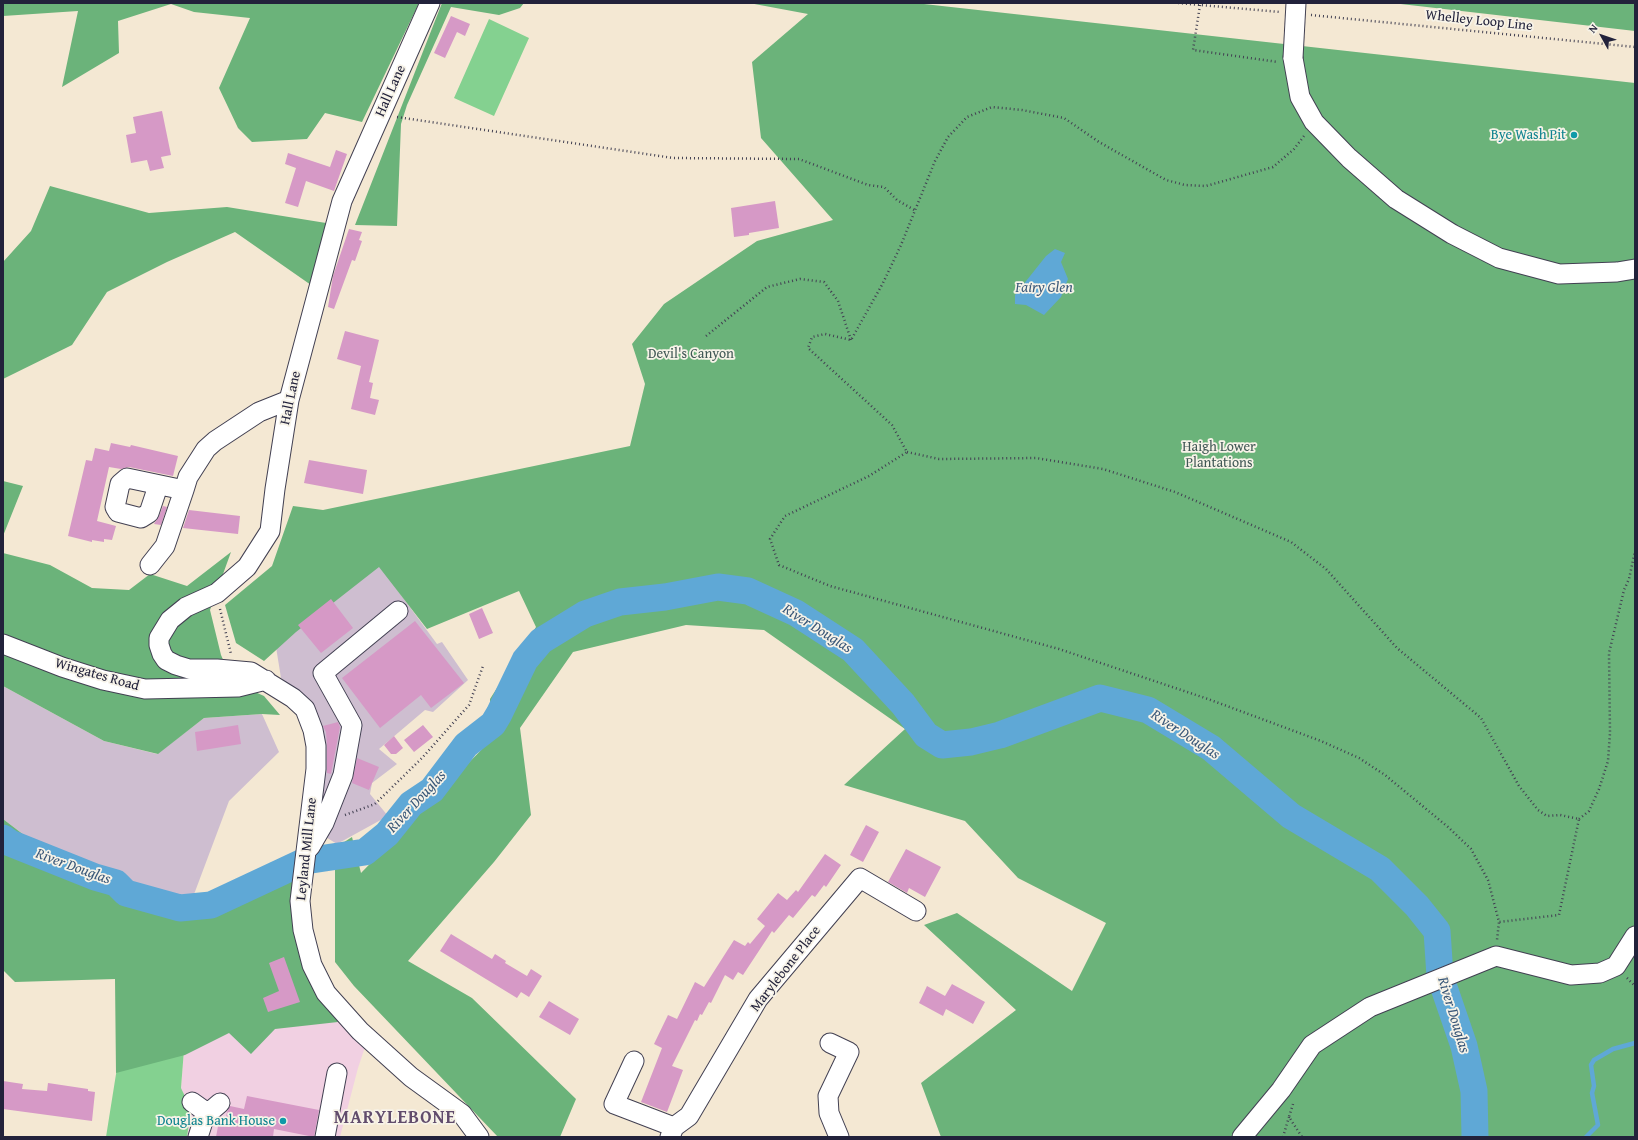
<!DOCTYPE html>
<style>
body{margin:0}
#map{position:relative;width:1638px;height:1140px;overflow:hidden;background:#f4e8d3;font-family:"Gentium Book Plus",serif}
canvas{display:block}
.frame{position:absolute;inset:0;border:4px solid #22223b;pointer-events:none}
.north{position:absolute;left:1582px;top:16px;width:40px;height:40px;-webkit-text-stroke:3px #f7f3e8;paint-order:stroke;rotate:310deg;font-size:11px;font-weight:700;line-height:16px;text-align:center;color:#22223b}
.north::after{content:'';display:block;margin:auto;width:14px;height:18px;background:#22223b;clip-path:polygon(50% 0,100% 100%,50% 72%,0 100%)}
</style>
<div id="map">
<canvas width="1638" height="1140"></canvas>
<div class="frame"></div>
<div class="north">N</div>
</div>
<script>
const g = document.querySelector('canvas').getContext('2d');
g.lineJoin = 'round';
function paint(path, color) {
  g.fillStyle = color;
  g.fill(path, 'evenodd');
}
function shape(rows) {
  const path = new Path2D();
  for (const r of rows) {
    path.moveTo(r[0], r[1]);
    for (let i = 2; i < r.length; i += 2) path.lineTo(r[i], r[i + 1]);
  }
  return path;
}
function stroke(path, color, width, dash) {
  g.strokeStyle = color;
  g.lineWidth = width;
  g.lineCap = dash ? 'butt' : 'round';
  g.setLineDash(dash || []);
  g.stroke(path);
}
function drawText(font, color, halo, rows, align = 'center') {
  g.font = font + ' "Gentium Book Plus",serif';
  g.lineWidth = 3.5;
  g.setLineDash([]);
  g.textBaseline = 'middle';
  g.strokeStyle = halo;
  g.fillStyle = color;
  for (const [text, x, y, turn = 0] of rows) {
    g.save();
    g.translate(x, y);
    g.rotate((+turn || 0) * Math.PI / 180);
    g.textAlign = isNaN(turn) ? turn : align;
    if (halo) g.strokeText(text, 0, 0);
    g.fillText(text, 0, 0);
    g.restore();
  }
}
paint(shape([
 [326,1007,366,1044,358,1068,340,1137,187,1137,191,1109,181,1089,187,1011]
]), '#f1d0e2');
paint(shape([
 [360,519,398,591,437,644,442,642,468,680,433,712,425,710,379,749,397,764,372,783,370,794,388,816,337,844,316,831,322,807,324,777,302,696,281,678,266,585],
 [3,686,104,741,157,754,204,718,262,714,279,752,229,801,193,897,178,897,58,861,3,819]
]), '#cebed0');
paint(shape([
 [489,19,529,38,494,116,454,98],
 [127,1005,187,1011,181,1088,191,1109,187,1137,106,1137]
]), '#84d190');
paint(shape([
 [3,3,419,3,362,122,325,113,307,139,252,142,238,128,219,88,250,18,194,12,171,4,118,21,119,53,62,87,78,11,3,16],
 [442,3,524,3,520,8,499,15,451,7,407,105,401,124,397,226,355,225],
 [749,3,915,3,1635,83,1635,1137,941,1137,921,1083,1016,1010,924,925,957,913,1072,991,1106,923,1018,878,965,821,844,785,905,729,764,630,686,625,573,652,520,728,531,815,494,862,408,961,472,998,576,1099,560,1137,498,1137,354,986,335,962,335,848,352,837,361,873,490,741,490,699,536,627,519,591,427,629,379,567,296,632,264,661,236,643,225,605,272,566,293,506,323,510,630,446,645,384,632,344,664,304,757,241,833,220,761,138,752,62,808,14],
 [1392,3,1635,3,1635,31],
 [50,186,149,213,227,207,326,223,311,285,235,232,167,262,107,292,72,345,3,379,3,262,31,231],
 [3,481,23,486,3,536],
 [231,552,210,610,221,655,233,682,264,696,280,715,262,714,204,718,158,754,104,741,3,686,3,553,50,565,92,588,129,590,150,574,187,586],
 [3,819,58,861,178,897,193,897,299,876,307,968,338,1022,275,1029,251,1054,229,1033,185,1055,116,1073,115,979,15,982,3,970]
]), '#6bb37a');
paint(shape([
 [1055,249,1065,253,1061,262,1068,279,1061,297,1044,315,1026,305,1015,304,1015,295,1046,256]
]), '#5fa8d6');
stroke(shape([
 [1586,1137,1598,1125,1592,1093,1594,1086,1591,1065,1594,1060,1613,1049,1635,1043]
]), '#5fa8d6', 4.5);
stroke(shape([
 [3,838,10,843,95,877,116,883,126,893,180,908,211,905,305,861,365,852,387,834,411,804,432,790,466,745,493,724,499,714,525,660,541,641,585,614,620,602,665,597,718,587,748,591,796,613,853,650,903,704,926,735,942,745,971,742,1000,735,1100,698,1148,710,1211,748,1291,816,1380,869,1417,906,1437,931,1440,976,1464,1046,1474,1091,1475,1137]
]), '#5fa8d6', 27);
paint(shape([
 [451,16,470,24,465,36,457,32,445,58,434,53],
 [162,111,171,155,161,157,164,168,150,171,147,160,131,163,126,135,136,133,133,117],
 [336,150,347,154,334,191,306,181,298,207,285,203,296,168,285,164,288,153,330,167],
 [775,201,779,228,749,233,749,235,734,237,731,208],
 [349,229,362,232,359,240,362,241,355,261,352,260,334,309,328,307,333,276],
 [345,331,379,340,369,382,373,383,370,398,379,400,375,415,351,409,361,366,337,359],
 [111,443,130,447,131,445,178,456,173,476,129,467,121,469,109,467,97,521,116,526,112,540,104,539,104,542,92,540,92,542,68,536,86,460,92,461,95,448,109,451],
 [309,460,367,470,363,494,304,483],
 [163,506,167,507,161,525,154,524,159,516],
 [189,510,240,516,238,534,183,528],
 [331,599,353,628,321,653,298,625],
 [482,608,493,633,479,639,469,614],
 [415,621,464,683,431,708,421,695,380,728,342,678],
 [338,722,340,727,331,774,327,773,327,746,326,732,323,726],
 [238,725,241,744,197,751,195,732],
 [423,725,433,737,414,752,404,740],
 [394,736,403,748,396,754,391,754,384,745],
 [357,758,379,767,369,790,352,783],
 [866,825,879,832,863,862,850,855],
 [906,849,941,867,925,897,909,888,907,893,888,882],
 [825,854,841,865,826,887,824,885,815,897,812,895,793,918,789,915,774,933,772,931,743,975,738,972,733,980,725,975,711,1003,709,1002,702,1015,700,1014,697,1021,695,1020,672,1066,683,1070,667,1112,641,1102,662,1048,654,1044,668,1015,677,1019,695,982,704,987,734,940,745,946,748,942,750,944,765,926,757,919,778,893,787,900,796,890,798,892],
 [451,934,492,959,495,954,506,961,505,963,527,976,531,969,542,976,529,997,521,992,517,998,440,951],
 [284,957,300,1002,268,1012,263,998,279,991,269,963],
 [952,984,985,1002,973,1024,946,1009,943,1016,919,1003,927,986,945,996],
 [549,1001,579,1019,570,1035,539,1017],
 [3,1081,23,1084,22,1089,47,1091,48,1083,88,1089,88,1091,95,1092,92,1121,3,1109],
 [247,1096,319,1110,314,1137,274,1129,273,1137,216,1137,219,1121,225,1122,227,1112,230,1106,244,1109]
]), '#d699c6');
const minor = shape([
 [430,3,342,201,289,400,275,489,270,531,247,567,217,593,186,607,170,620,159,638,159,645,162,654,166,660,176,665,189,669,217,669,251,672,293,698,305,709,313,730,316,746,316,769,300,901,303,930,312,965,326,993,360,1031,411,1077,462,1114,479,1137],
 [1293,58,1300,97,1314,122,1349,158,1396,199,1452,234,1499,258,1559,274,1617,272,1635,269],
 [158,486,149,513,141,518,118,512,115,507,120,484,127,478,184,490,188,477,206,449,215,441,259,412,289,400],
 [150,565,165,546,184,490],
 [3,644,62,667,103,680,145,689,238,687,266,680],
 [310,847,324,823,343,775,352,725,323,673,398,611],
 [830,1043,849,1052,828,1096,829,1113,839,1137],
 [634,1061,614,1104,674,1127],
 [192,1102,206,1112,198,1137],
 [206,1112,213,1109,220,1103],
 [325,1137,337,1073],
 [670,1137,674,1127,689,1116,758,999,860,878,916,911],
 [1242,1137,1281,1090,1312,1045,1370,1007,1496,956,1571,975,1600,973,1616,966,1635,936]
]);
stroke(minor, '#424052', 21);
stroke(shape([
 [1178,3,1280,12],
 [1200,5,1193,50,1278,62],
 [1311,15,1635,47],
 [397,117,673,158,799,159,868,185,884,187,897,200,916,211],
 [1304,136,1294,149,1273,167,1206,186,1185,185,1166,180,1099,142,1064,118,1022,110,992,107,967,117,948,137,935,161,901,245,883,283,851,340,825,334,812,337,808,348,892,425,907,452,869,476,785,516,770,539,779,565,830,586,1059,649,1208,699,1321,741,1359,758,1385,775,1448,827,1471,849,1488,880,1499,922,1497,940],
 [706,336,767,287,800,279,824,282,838,301,851,340],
 [907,452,939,459,1036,458,1103,469,1175,492,1291,542,1326,569,1397,648,1481,718,1519,786,1538,810,1547,816,1560,815,1579,819,1559,915,1499,922],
 [220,609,231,654],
 [345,815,375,804,422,758,469,705,483,666],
 [1579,819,1589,811,1599,789,1608,761,1610,733,1609,653,1624,590,1629,579,1635,551],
 [1627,978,1635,986],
 [1293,1104,1289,1117,1302,1137],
 [1283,1137,1289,1117]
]), '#424052', 2.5, [1, 3]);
stroke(minor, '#fff', 19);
const minorBridge = shape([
 [1293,58,1296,3]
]);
stroke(minorBridge, '#424052', 21, []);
stroke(minorBridge, '#fff', 19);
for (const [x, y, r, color] of [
 [1574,135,4,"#0f9aa8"],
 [283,1121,4,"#0f9aa8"]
]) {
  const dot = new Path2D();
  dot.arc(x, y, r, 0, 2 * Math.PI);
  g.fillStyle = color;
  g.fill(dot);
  stroke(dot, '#f7f3e8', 1.5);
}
drawText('14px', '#22223b', '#f7f3e8', [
 ["Whelley Loop Line",1479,21,6],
 ["Hall Lane",391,91,-66],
 ["Hall Lane",291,398,-78],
 ["Wingates Road",97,675,16],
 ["Leyland Mill Lane",307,849,-84],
 ["Marylebone Place",786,969,-52]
]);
drawText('14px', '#0d838f', '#f7f3e8', [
 ["Bye Wash Pit",1566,135],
 ["Douglas Bank House",275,1121]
], 'right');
drawText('14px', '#3f5754', '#f7f3e8', [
 ["Devil's Canyon",691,354],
 ["Haigh Lower",1219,447],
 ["Plantations",1219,463]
]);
drawText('italic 15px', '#3a5879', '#f7f3e8', [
 ["Fairy Glen",1044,288],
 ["River Douglas",817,629,32],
 ["River Douglas",1185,735,33],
 ["River Douglas",417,802,-47],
 ["River Douglas",73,867,20],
 ["River Douglas",1453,1015,73]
]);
g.letterSpacing = '1px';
drawText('bold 18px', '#614c6c', '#f7f3e8', [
 ["MARYLEBONE",395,1118]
]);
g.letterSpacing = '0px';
</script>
